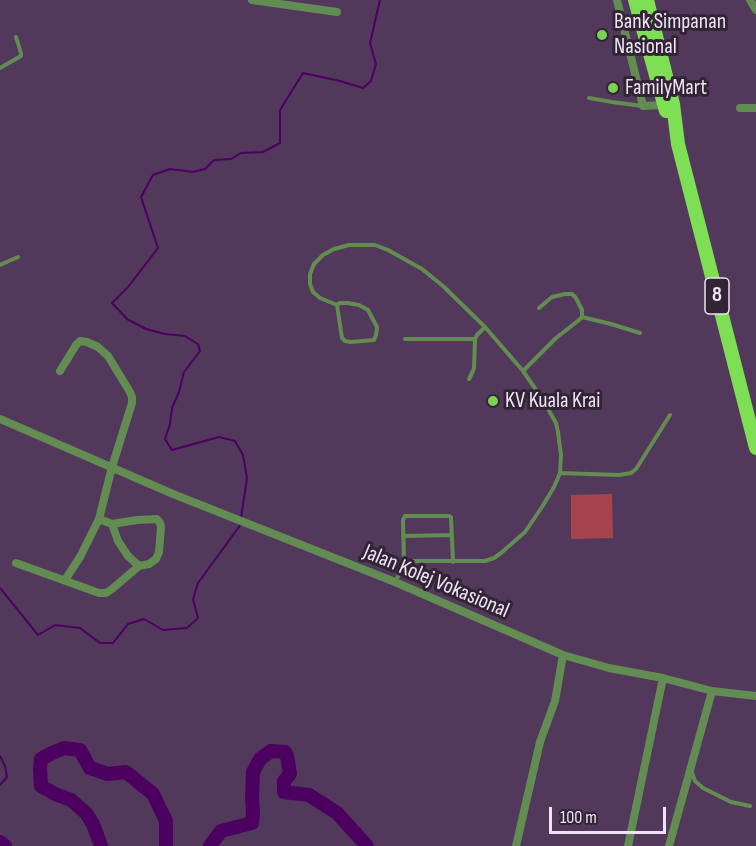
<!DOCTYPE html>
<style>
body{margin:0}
#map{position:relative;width:756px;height:846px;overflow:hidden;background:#52385b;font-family:"Sofia Sans Condensed",sans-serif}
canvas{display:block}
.scale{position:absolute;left:549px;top:807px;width:117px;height:27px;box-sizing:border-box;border:3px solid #f1e1f6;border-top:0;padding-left:8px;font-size:18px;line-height:21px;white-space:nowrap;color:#f1e1f6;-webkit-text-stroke:4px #312535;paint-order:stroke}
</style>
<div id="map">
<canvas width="756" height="846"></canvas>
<div class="scale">100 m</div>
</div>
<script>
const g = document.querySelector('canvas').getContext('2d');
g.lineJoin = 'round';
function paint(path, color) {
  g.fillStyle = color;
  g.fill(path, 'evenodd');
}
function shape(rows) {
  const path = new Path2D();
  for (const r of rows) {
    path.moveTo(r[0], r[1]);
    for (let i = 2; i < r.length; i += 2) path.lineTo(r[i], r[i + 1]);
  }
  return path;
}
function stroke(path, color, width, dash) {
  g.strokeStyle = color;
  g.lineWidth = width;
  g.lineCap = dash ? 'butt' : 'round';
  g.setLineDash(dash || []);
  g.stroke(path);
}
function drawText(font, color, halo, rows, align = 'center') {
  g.font = font + ' "Sofia Sans Condensed",sans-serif';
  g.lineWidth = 6;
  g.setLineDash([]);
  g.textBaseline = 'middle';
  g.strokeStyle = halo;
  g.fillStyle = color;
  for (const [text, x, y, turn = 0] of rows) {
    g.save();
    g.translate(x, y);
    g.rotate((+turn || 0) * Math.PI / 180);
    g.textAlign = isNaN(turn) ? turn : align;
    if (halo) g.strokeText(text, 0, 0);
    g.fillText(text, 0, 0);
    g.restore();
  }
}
paint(shape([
 [612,494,613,538,571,539,571,495]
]), '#a5444c');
stroke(shape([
 [241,518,247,478,243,455,235,441,219,437,172,450,165,439,170,424,172,408,179,392,184,372,200,351,198,344,185,336,165,334,146,329,127,319,112,303,128,287,158,248,141,197,153,175,170,169,193,172,205,169,214,160,231,159,241,153,263,152,280,143,280,110,303,73,340,81,363,88,371,81,376,64,370,43,380,0],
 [0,588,38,635,55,625,80,628,100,643,113,643,128,624,144,619,163,630,187,628,198,618,193,599,198,583,241,524],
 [0,756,5,766,7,777,0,785]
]), '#4c005f', 2);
stroke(shape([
 [0,842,5,846],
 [101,846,93,824,86,813,71,800,55,794,41,786,40,769,41,759,52,753,64,748,80,750,90,768,108,774,126,772,153,794,166,821,166,846],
 [210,846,221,831,252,823,253,812,252,799,253,772,260,759,271,751,285,752,287,756,290,774,284,781,284,792,309,795,337,813,367,846]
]), '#4c005f', 14);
stroke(shape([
 [0,68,21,56,21,53,16,37],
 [589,98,612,102,642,106],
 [0,265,18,257],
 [337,305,342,338,345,341,351,342,374,340,376,335,377,327,368,310,359,305,347,303,340,303,337,305,320,298,313,292,310,284,310,274,314,264,323,255,334,249,349,245,375,245,388,250,422,269,443,286,485,327,523,371,543,400,556,423,558,432,561,455,560,473,554,487,542,507,525,532,501,553,494,558,485,561,404,561],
 [582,317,611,324,640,333],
 [405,339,475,339],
 [523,371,556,338,579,320,582,317,582,310,576,298,572,294,565,294,552,297,539,308],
 [469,379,472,373,474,368,475,339,477,335,485,327],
 [560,473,619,475,631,473,636,469,643,458,670,415],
 [403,536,452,535],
 [396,581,404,561,403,520,405,516,449,516,451,517,453,562],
 [691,770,695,781,703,788,731,802,750,806]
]), '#628c52', 4);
stroke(shape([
 [252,0,337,12],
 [617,0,643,106,663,105],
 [750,0,756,10],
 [740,108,756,108],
 [60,371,76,345,80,341,87,342,98,347,108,356,130,392,132,397,132,403,112,467,99,519,80,557,65,580],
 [0,419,173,494,395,582,563,655,609,668,663,678,712,691,756,696],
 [99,519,112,524,118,541,128,556,139,566],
 [16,563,99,593,106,593,112,589,139,566,149,564,156,559,159,552,161,527,160,523,157,519,137,520,112,524],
 [516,846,540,742,555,701,563,655],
 [628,846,663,678],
 [669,846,712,691]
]), '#628c52', 8);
stroke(shape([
 [635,0,666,111],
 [647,0,673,104,678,144,756,448]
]), '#7ede54', 14);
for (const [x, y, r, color] of [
 [602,35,6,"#7bd156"],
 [613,88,6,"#7bd156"],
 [493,401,6,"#7bd156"]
]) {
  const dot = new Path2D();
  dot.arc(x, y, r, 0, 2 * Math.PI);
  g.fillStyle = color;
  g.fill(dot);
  stroke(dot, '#312535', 2);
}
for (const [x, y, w] of [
 [717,296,24]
]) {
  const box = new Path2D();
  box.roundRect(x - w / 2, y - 18, w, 36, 4.5);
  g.fillStyle = '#312535';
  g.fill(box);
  stroke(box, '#f1e1f6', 1.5);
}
drawText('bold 21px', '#f1e1f6', null, [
 ["8",717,296]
]);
drawText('22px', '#f1e1f6', '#312535', [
 ["Bank Simpanan",614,22],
 ["Nasional",614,47],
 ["FamilyMart",625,88],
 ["KV Kuala Krai",505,401]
], 'left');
drawText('22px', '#f1e1f6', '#312535', [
 ["Jalan Kolej Vokasional",436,582,23]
]);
</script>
